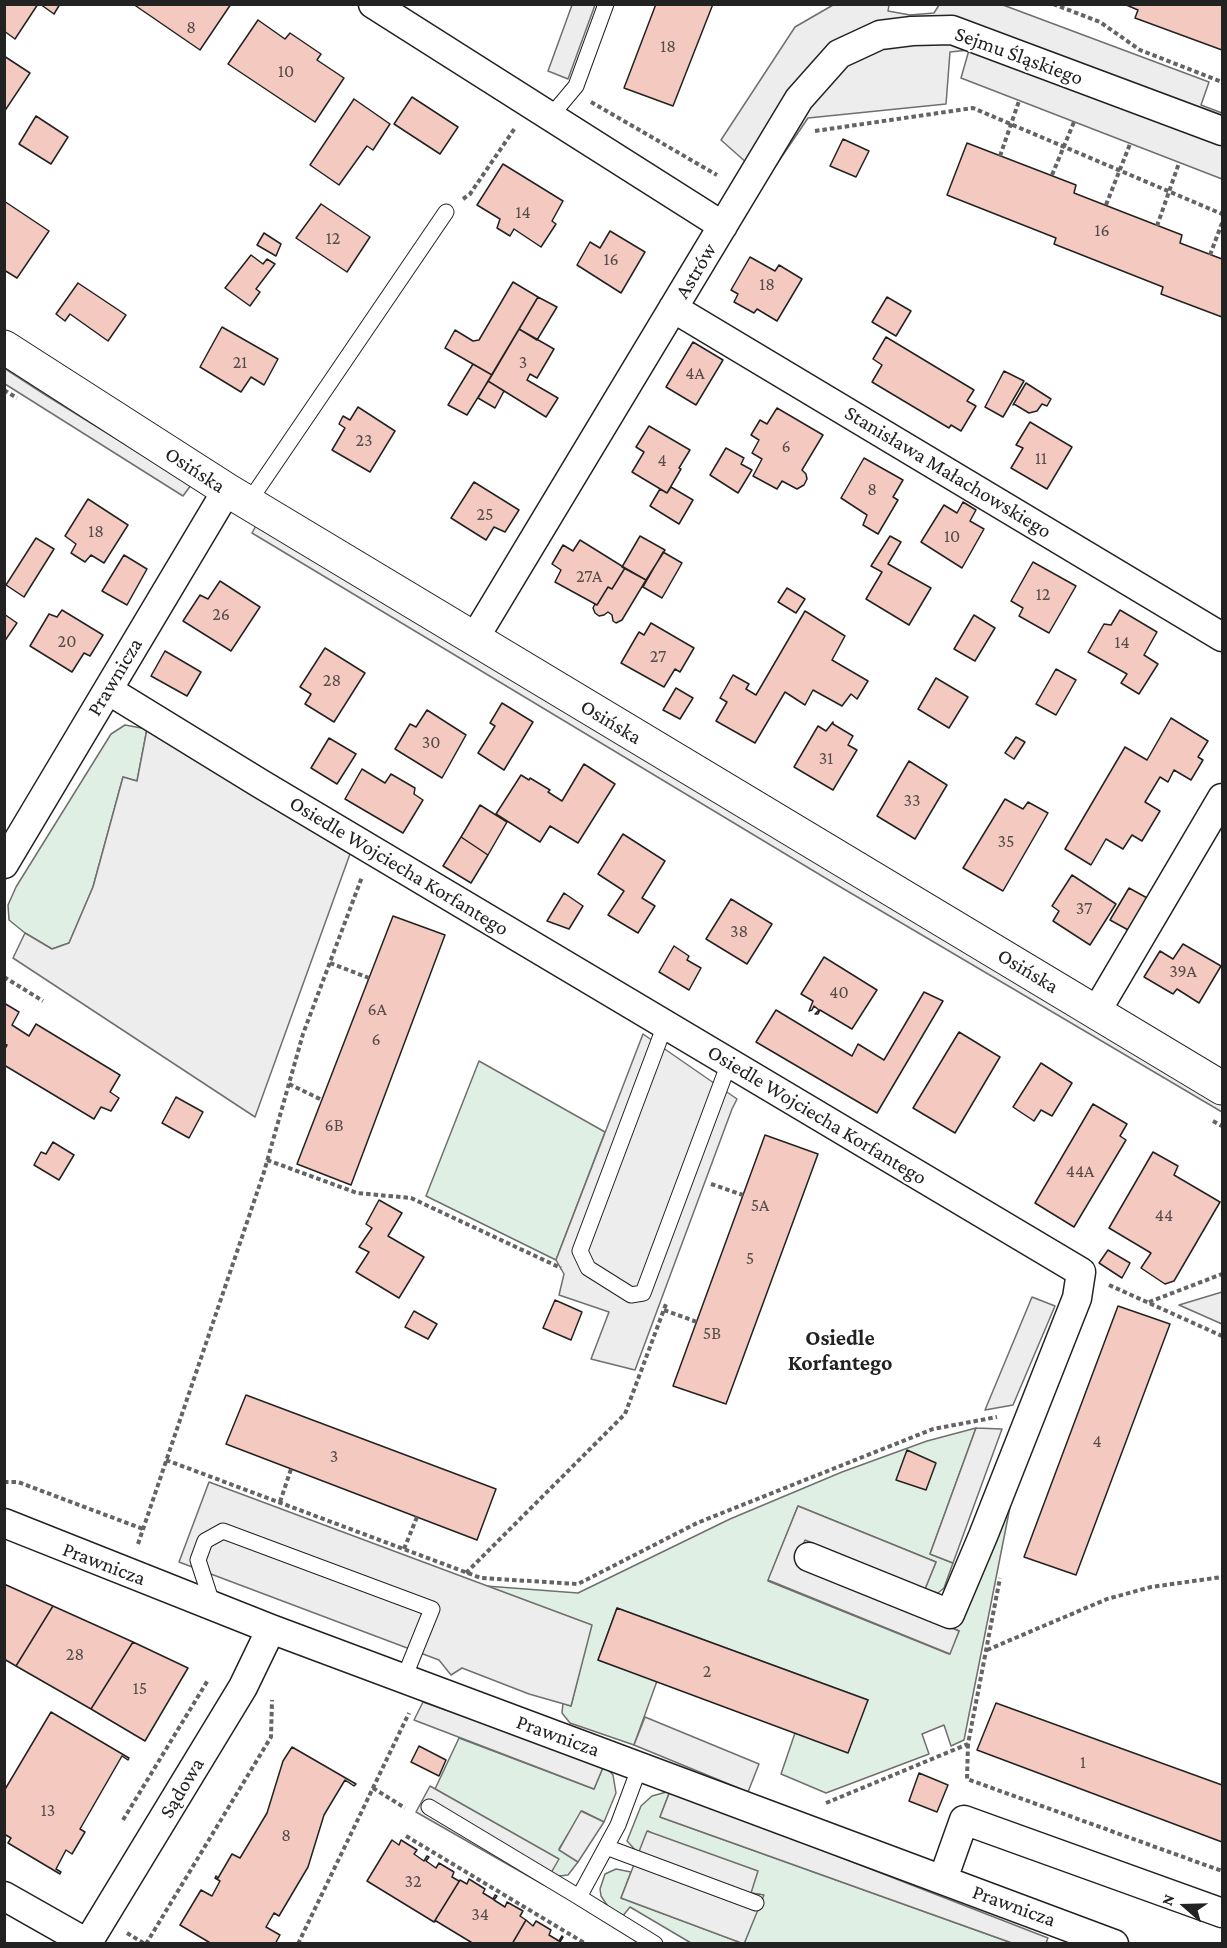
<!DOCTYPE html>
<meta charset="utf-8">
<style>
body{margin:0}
#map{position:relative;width:1227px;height:1948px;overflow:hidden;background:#fff;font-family:"Crimson Pro",serif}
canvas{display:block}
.frame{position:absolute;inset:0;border:6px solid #222;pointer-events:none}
.north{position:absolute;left:1155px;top:1876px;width:60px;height:60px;-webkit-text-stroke:4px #fff;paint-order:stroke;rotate:290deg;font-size:16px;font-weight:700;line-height:24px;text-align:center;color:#222}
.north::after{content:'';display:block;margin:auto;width:21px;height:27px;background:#222;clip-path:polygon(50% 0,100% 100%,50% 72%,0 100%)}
</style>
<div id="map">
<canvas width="1227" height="1948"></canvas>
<div class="frame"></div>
<div class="north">N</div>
</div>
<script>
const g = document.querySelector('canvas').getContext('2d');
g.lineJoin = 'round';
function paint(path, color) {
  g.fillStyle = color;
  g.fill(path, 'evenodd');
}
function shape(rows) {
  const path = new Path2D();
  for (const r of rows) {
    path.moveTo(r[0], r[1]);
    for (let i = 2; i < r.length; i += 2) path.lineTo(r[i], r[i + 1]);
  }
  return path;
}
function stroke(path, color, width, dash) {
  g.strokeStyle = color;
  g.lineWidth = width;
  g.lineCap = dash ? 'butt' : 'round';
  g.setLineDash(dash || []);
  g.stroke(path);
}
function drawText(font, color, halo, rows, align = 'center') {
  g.font = font + ' "Crimson Pro",serif';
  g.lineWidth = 4.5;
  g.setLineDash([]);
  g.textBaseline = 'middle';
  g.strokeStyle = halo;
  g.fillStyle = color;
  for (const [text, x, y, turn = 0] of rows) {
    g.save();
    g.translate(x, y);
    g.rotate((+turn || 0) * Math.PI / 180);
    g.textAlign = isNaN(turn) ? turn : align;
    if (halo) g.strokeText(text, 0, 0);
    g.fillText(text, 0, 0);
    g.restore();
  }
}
const green = shape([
 [125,725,147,729,137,781,123,777,93,887,69,943,52,949,25,933,9,920,8,905,16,887,111,734,125,725],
 [479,1061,605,1132,556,1260,426,1196,479,1061],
 [976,1428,930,1554,953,1563,944,1588,938,1593,925,1589,936,1562,798,1506,768,1581,949,1654,959,1631,953,1628,995,1525,1012,1497,964,1740,951,1746,944,1725,922,1734,929,1754,826,1793,781,1774,795,1733,868,1700,617,1608,598,1660,657,1681,634,1745,570,1723,562,1713,563,1703,571,1706,591,1625,486,1586,578,1593,730,1519,842,1472,927,1441,976,1428],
 [459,1738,594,1789,604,1765,613,1775,616,1793,604,1822,582,1811,559,1849,578,1862,568,1875,559,1876,550,1874,558,1859,435,1789,459,1738],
 [670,1791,660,1817,1012,1943,744,1943,763,1895,751,1893,648,1831,639,1854,627,1841,641,1806,652,1796,670,1791],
 [616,1869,631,1872,621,1898,742,1943,691,1943,630,1907,622,1917,609,1908,601,1896,600,1889,605,1874,616,1869]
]);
paint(green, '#e0efe3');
stroke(green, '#6f6f6f', 1.5);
const parking = shape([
 [572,5,595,5,568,79,548,71,572,5],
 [833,5,889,5,888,11,910,15,934,13,939,5,1003,5,1209,82,1201,105,1222,113,1222,179,961,78,969,50,950,52,946,104,808,118,766,180,721,140,795,27,833,5],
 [4,368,44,394,191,485,183,496,5,384,4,368],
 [257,524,1222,1104,1222,1112,832,882,252,533,257,524],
 [147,729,350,854,255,1117,13,958,25,933,52,949,69,943,93,887,123,777,137,781,147,729],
 [643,1034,737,1099,732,1109,635,1370,591,1359,609,1312,559,1295,564,1274,556,1260,643,1034],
 [1222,1292,1222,1324,1179,1305,1222,1292],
 [1032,1297,1055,1306,1013,1405,985,1410,1032,1297],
 [976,1428,1002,1429,953,1563,930,1554,976,1428],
 [209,1482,592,1625,571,1706,529,1694,462,1668,451,1675,439,1660,179,1562,209,1482],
 [798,1506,936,1562,925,1589,805,1540,796,1564,959,1631,950,1654,768,1580,798,1506],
 [423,1702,604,1765,594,1789,414,1720,423,1702],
 [645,1717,759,1764,748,1792,634,1745,645,1717],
 [430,1786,559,1859,544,1885,416,1812,430,1786],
 [670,1791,1048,1938,1046,1943,1012,1943,660,1817,670,1791],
 [581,1811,604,1822,578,1862,559,1850,581,1811],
 [647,1831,758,1871,751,1893,764,1895,744,1944,621,1898,647,1831]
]);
paint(parking, '#ededed');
stroke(parking, '#6f6f6f', 1.5);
const building = shape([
 [4,4,38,4,15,39,4,31,4,4],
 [40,4,60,4,54,14,40,4],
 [133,4,231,4,200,50,133,4],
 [656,4,713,4,673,106,624,88,656,4],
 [1124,4,1222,4,1222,50,1135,18,1138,10,1124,4],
 [258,20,285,39,290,33,321,54,317,60,344,78,315,122,228,64,258,20],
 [4,56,30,73,4,112,4,56],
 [412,97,458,127,440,154,394,124,412,97],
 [354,99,390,124,373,150,367,146,339,185,310,165,354,99],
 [36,116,68,137,51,164,19,144,36,116],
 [843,139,869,151,856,177,830,166,843,139],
 [967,143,1076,185,1074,193,1182,235,1180,243,1222,259,1222,317,1161,294,1163,287,1054,244,1056,238,947,195,967,143],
 [503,164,563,201,552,221,556,224,541,247,514,229,510,236,497,228,500,219,477,205,503,164],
 [4,201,49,231,17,278,4,270,4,201],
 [321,204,370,237,347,272,296,238,321,204],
 [610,231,645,252,621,293,577,265,590,242,600,248,610,231],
 [264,233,281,244,276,256,257,245,264,233],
 [251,255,263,264,267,259,275,264,256,289,260,292,250,306,225,288,251,255],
 [750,257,775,271,779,265,802,279,777,321,757,309,754,313,734,302,738,294,731,290,750,257],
 [513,282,538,297,492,375,445,348,455,330,473,341,479,340,513,282],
 [78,283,126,315,108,341,70,314,65,321,56,314,78,283],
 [538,297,557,307,537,340,519,329,538,297],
 [887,297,911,311,896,336,872,322,887,297],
 [222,327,278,359,264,385,251,377,241,392,200,367,222,327],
 [519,329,554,349,537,378,530,374,527,380,558,398,546,417,488,381,519,329],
 [886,337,974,390,967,401,976,406,961,431,951,425,949,428,872,382,882,365,873,359,886,337],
 [693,342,723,360,696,405,666,387,693,342],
 [473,364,492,375,467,415,448,405,473,364],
 [1004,371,1024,381,1003,417,985,407,1004,371],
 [488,381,504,391,495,408,478,398,488,381],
 [1026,383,1051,399,1047,406,1042,404,1037,411,1029,413,1014,404,1013,405,1026,383],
 [358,407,395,431,370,472,332,450,345,428,339,424,343,416,350,420,358,407],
 [777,408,823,435,802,470,806,474,807,479,804,485,797,489,782,481,777,489,753,476,762,459,752,453,759,440,751,435,760,420,767,424,777,408],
 [1030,422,1072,447,1047,489,1011,468,1023,448,1016,445,1030,422],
 [649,426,690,450,679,468,681,469,667,493,632,472,644,452,636,447,649,426],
 [726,448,744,458,741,464,752,470,738,493,710,475,726,448],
 [864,458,903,480,893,497,898,500,878,534,863,525,867,515,841,498,864,458],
 [474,482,519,510,505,532,494,527,486,540,451,518,474,482],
 [671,487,693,500,679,524,650,506,660,489,667,493,671,487],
 [88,499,128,525,104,563,91,555,85,562,71,553,76,544,65,536,88,499],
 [963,502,976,510,970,521,984,529,962,568,921,542,944,505,957,513,963,502],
 [640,536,665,550,646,580,622,567,640,536],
 [890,536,901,542,888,564,931,588,909,625,866,599,882,572,871,566,890,536],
 [36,538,54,549,24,597,6,585,36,538],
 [580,540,625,568,612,589,608,587,597,605,555,582,561,570,552,564,563,545,573,551,580,540],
 [663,552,682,563,662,598,643,587,663,552],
 [124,555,147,569,127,605,102,591,124,555],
 [1033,562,1076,586,1049,633,1019,616,1023,608,1011,601,1033,562],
 [625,568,646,580,622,620,616,623,613,621,612,615,608,612,604,615,599,616,595,613,593,608,595,604,597,605,608,587,612,589,625,568],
 [220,581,260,607,231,651,183,621,200,595,208,599,220,581],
 [787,588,805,599,796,613,778,602,787,588],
 [62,610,103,635,90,656,84,653,72,672,30,646,49,614,57,617,62,610],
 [1120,610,1157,632,1144,655,1158,664,1139,694,1121,683,1127,674,1088,652,1104,624,1111,625,1120,610],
 [805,611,845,636,832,660,868,681,857,699,851,694,842,706,813,690,805,705,785,692,755,743,716,721,727,702,720,698,733,675,749,684,746,689,756,695,805,611],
 [4,614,17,623,4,642,4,614],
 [974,615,995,628,975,661,954,649,974,615],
 [651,623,694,648,680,672,675,669,664,687,621,663,639,632,644,635,651,623],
 [325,648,365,673,334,722,305,704,311,694,300,687,325,648],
 [165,651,201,672,187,696,151,676,165,651],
 [1056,669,1076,680,1056,715,1036,704,1056,669],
 [936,678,968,697,949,728,918,709,936,678],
 [676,688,693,698,680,719,663,710,676,688],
 [502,703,533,722,504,770,478,753,495,726,490,723,502,703],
 [427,710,466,735,442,778,395,749,410,724,416,727,427,710],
 [1171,718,1208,741,1198,757,1203,760,1191,780,1174,770,1168,782,1160,777,1145,802,1160,811,1142,841,1132,835,1123,849,1106,839,1091,865,1065,849,1125,747,1147,760,1171,718],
 [833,722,833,724,853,736,848,745,857,750,833,790,794,767,818,726,826,731,833,722],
 [1016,737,1025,742,1014,759,1005,753,1016,737],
 [329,738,356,754,337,784,311,768,329,738],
 [909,761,947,785,915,839,877,816,909,761],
 [584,764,615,784,578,843,550,826,540,842,496,814,521,775,529,780,530,778,550,790,548,792,562,801,584,764],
 [362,769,385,783,391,774,415,788,414,794,423,800,403,833,345,799,362,769],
 [1005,799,1023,809,1028,802,1048,813,1003,891,963,868,1005,799],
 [480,805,507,822,488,855,461,837,480,805],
 [623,834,665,861,642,898,655,906,638,933,608,915,624,891,598,874,623,834],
 [461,837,488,855,471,883,443,866,461,837],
 [1072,875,1116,904,1090,945,1053,921,1059,911,1052,906,1072,875],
 [1129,888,1149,899,1130,931,1110,920,1129,888],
 [564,893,583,906,569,929,547,921,564,893],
 [731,899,772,924,747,964,706,939,731,899],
 [393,916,445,935,351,1185,297,1164,393,916],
 [1183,944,1221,966,1199,1003,1177,989,1173,994,1144,977,1160,951,1173,959,1183,944],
 [674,946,689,956,687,960,701,968,689,990,659,972,674,946],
 [824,957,877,990,852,1029,820,1010,818,1014,815,1014,819,1010,814,1006,812,1010,809,1011,813,1001,801,994,824,957],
 [924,992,943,1001,877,1113,756,1042,776,1010,852,1056,858,1044,884,1060,924,992],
 [4,1003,19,1012,12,1025,29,1036,36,1024,120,1075,110,1092,119,1098,111,1111,101,1107,94,1119,4,1065,4,1050,7,1045,4,1044,4,1003],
 [959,1032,1000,1057,955,1133,913,1108,959,1032],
 [1041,1063,1072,1083,1052,1116,1041,1110,1034,1121,1013,1107,1041,1063],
 [176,1097,203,1112,189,1138,162,1123,176,1097],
 [1093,1104,1127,1124,1120,1136,1126,1140,1074,1227,1035,1203,1093,1104],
 [765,1135,818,1154,726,1404,673,1386,765,1135],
 [53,1142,74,1155,59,1180,34,1165,41,1152,46,1154,53,1142],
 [1153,1152,1178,1166,1174,1175,1220,1202,1174,1281,1165,1284,1141,1268,1151,1253,1109,1228,1153,1152],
 [379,1200,402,1213,388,1236,424,1257,399,1298,356,1272,369,1252,359,1247,372,1228,366,1224,379,1200],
 [1108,1250,1130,1263,1122,1278,1099,1263,1108,1250],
 [555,1300,582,1312,571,1340,543,1328,555,1300],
 [1118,1306,1170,1324,1076,1575,1024,1557,1118,1306],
 [414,1311,437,1324,428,1339,405,1327,414,1311],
 [246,1395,496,1489,477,1540,226,1444,246,1395],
 [907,1450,936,1463,926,1490,896,1480,907,1450],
 [4,1584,53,1606,16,1666,4,1659,4,1584],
 [53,1606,133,1642,91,1709,16,1666,53,1606],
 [617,1608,868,1700,848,1753,598,1660,617,1608],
 [133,1642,188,1668,145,1741,91,1709,133,1642],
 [996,1703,1222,1785,1222,1842,977,1750,996,1703],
 [51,1712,129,1758,128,1760,122,1756,80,1829,85,1832,72,1854,66,1850,56,1869,61,1872,60,1874,8,1843,11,1838,4,1834,4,1791,51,1712],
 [419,1746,446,1760,439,1776,411,1762,419,1746],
 [292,1747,356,1784,354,1786,345,1780,324,1815,308,1867,279,1916,274,1913,266,1927,280,1935,275,1944,212,1944,180,1925,201,1890,212,1896,220,1881,215,1878,216,1876,218,1878,232,1854,240,1858,267,1813,283,1761,292,1747],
 [919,1773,948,1785,937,1812,909,1801,919,1773],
 [392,1840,399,1845,401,1840,417,1850,414,1854,424,1861,427,1856,429,1857,426,1861,436,1868,439,1863,454,1872,452,1877,459,1881,460,1880,434,1922,367,1881,392,1840],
 [469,1879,485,1889,483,1893,493,1899,495,1895,497,1896,494,1900,505,1907,507,1902,523,1911,520,1916,526,1920,512,1944,474,1944,436,1921,434,1922,460,1880,467,1884,469,1879],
 [526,1920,533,1926,536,1921,551,1930,549,1935,559,1941,562,1936,563,1937,560,1942,563,1944,512,1944,526,1920]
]);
paint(building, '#f3c9c0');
stroke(building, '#222', 1.5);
const service = shape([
 [550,117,576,86,606,4],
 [248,503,446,212],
 [665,1025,580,1251,588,1268,631,1295,643,1293,729,1063],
 [213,1606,198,1560,205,1541,223,1531,432,1609,404,1678],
 [429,1807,579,1897,618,1825,640,1766],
 [606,1847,756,1903],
 [579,1897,655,1944]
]);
const minor = shape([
 [373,4,723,226],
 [673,308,1222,637],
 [474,639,799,99,839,54,880,35,912,31,952,30,1222,131],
 [108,690,261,784,1081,1272,1077,1298,983,1536,950,1614,809,1557],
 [4,864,227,490],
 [1096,1012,1222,798],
 [4,1523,271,1629,1114,1944],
 [943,1879,964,1820,1222,1913],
 [4,1896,87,1943],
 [87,1944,243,1687,271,1629]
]);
const tertiary = shape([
 [4,347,227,490,1222,1088]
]);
stroke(service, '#222', 17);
stroke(minor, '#222', 31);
stroke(tertiary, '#222', 35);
stroke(shape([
 [1053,4,1100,22,1140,50,1222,82],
 [591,102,717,175],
 [815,131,973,108,1222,214],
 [1000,156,1019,101],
 [1052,175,1074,122],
 [463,199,470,194,515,128],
 [1106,205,1130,144],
 [1157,226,1179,163],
 [1210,255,1222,223],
 [4,390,17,398],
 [330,963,369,978],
 [4,977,43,1001],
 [289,1084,322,1100],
 [1213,1121,1222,1126],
 [267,1160,357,1193,411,1198,561,1268],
 [711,1184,743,1195],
 [1109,1285,1222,1336],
 [1149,1302,1222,1274],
 [664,1310,697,1322],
 [166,1460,481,1578,578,1584,697,1523,933,1429,997,1417],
 [4,1482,18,1482,143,1529],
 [280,1502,291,1469],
 [138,1544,264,1172,303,1034,362,877],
 [404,1549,417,1517],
 [466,1573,625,1414,666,1304],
 [987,1650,1107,1599,1151,1587,1222,1577],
 [968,1744,967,1779,1222,1871],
 [373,1788,405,1808],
 [826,1803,968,1744,1000,1578],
 [123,1820,208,1680],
 [406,1836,586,1944],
 [127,1933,145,1944],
 [146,1944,271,1737,272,1700],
 [298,1944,409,1713]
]), '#646464', 4, [4.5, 3]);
stroke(service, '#fff', 15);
stroke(minor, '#fff', 28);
stroke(tertiary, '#fff', 33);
drawText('18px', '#564c4a', null, [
 ["8",191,27],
 ["18",668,46],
 ["10",286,71],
 ["14",523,212],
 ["16",1102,230],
 ["12",333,238],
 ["16",611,259],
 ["18",767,284],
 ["21",240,362],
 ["3",523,362],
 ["4A",695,373],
 ["23",364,440],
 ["6",786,446],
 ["11",1041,458],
 ["4",662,460],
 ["8",872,489],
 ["25",485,514],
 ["18",96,531],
 ["10",952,536],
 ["27A",589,576],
 ["12",1043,594],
 ["26",221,614],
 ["20",67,641],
 ["14",1122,642],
 ["27",658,656],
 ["28",332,680],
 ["30",431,742],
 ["31",826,758],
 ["33",912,800],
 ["35",1006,841],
 ["37",1084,908],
 ["38",739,931],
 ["39A",1183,971],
 ["40",839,992],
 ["6A",377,1009],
 ["6",376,1039],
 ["6B",334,1125],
 ["44A",1080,1171],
 ["5A",760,1205],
 ["44",1164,1215],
 ["5",750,1258],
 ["5B",712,1333],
 ["4",1097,1441],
 ["3",334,1456],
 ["28",75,1654],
 ["2",707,1671],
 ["15",140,1688],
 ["1",1083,1762],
 ["13",48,1810],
 ["8",286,1835],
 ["32",413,1881],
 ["34",480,1914]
]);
drawText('21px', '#222', '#fff', [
 ["Sejmu Śląskiego",1019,56,20],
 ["Astrów",696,271,-59],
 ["Osińska",195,470,33],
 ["Stanisława Małachowskiego",948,472,31],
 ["Prawnicza",115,677,-59],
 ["Osińska",611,722,31],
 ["Osiedle Wojciecha Korfantego",399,866,31],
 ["Osińska",1028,971,31],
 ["Osiedle Wojciecha Korfantego",817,1115,31],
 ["Prawnicza",104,1564,21],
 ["Prawnicza",558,1736,20],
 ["Sądowa",182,1788,-59],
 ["Prawnicza",1014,1906,20]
]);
drawText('bold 22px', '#222', '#fff', [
 ["Osiedle",840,1338],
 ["Korfantego",840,1363]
]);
</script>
